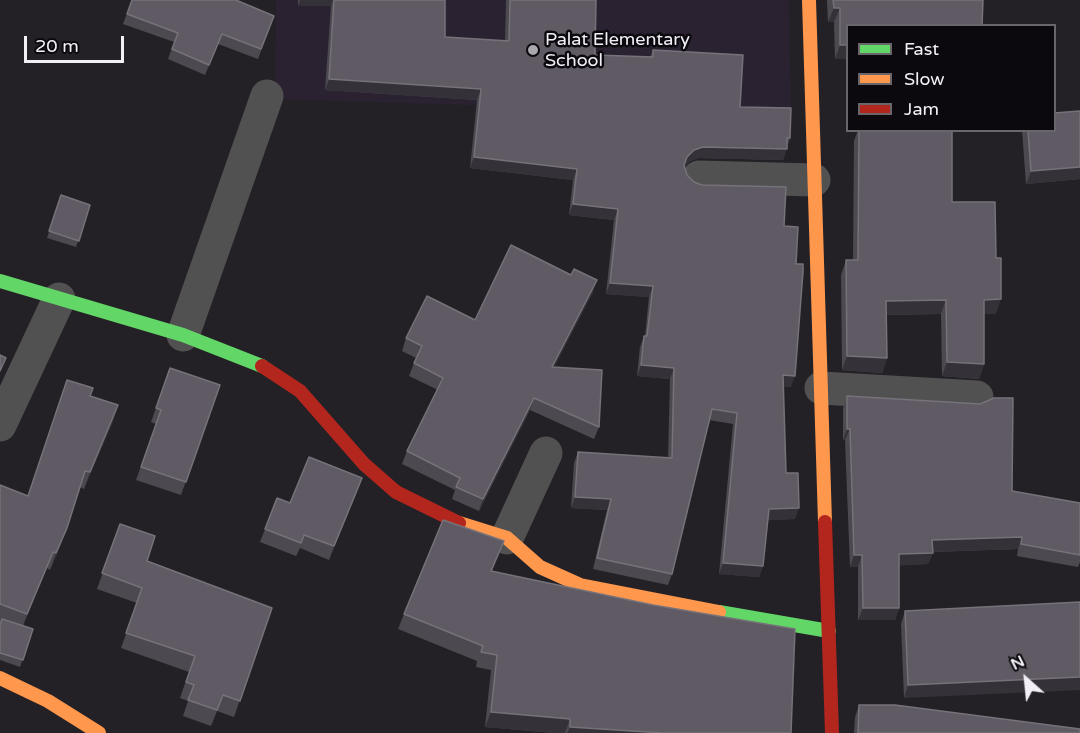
<!DOCTYPE html>
<style>
body{margin:0}
#map{position:relative;width:1080px;height:733px;overflow:hidden;background:#242126;font-family:"Varela Round",sans-serif}
canvas{display:block}
.legend{position:absolute;left:846px;top:24px;width:210px;height:108px;box-sizing:border-box;background:#0c090e;border:2px solid #68656b;margin:0;padding:8px 10px;list-style:none;font-size:18px;color:#f3eff7}
.legend li{display:flex;align-items:center;gap:12px;height:30px}
.legend b{width:30px;border:2px solid #68656b}
.north{position:absolute;left:996px;top:649px;width:60px;height:60px;-webkit-text-stroke:4px #0c090e;paint-order:stroke;rotate:333deg;font-size:16px;font-weight:700;line-height:24px;text-align:center;color:#f3eff7}
.north::after{content:'';display:block;margin:auto;width:21px;height:27px;background:#f3eff7;clip-path:polygon(50% 0,100% 100%,50% 72%,0 100%)}
.scale{position:absolute;left:24px;top:36px;width:100px;height:27px;box-sizing:border-box;border:3px solid #f3eff7;border-top:0;padding-left:8px;font-size:18px;line-height:21px;white-space:nowrap;color:#f3eff7;-webkit-text-stroke:4px #0c090e;paint-order:stroke}
</style>
<div id="map">
<canvas width="1080" height="733"></canvas>
<ul class="legend">
<li><b style="height:8px;background:#63d668"></b>Fast</li>
<li><b style="height:8px;background:#ff974d"></b>Slow</li>
<li><b style="height:8px;background:#b3261e"></b>Jam</li>
</ul>
<div class="north">N</div>
<div class="scale">20 m</div>
</div>
<script>
const g = document.querySelector('canvas').getContext('2d');
g.lineJoin = 'round';
function paint(path, color) {
  g.fillStyle = color;
  g.fill(path, 'evenodd');
}
function shape(rows) {
  const path = new Path2D();
  for (const r of rows) {
    path.moveTo(r[0], r[1]);
    for (let i = 2; i < r.length; i += 2) path.lineTo(r[i], r[i + 1]);
  }
  return path;
}
function stroke(path, color, width, dash) {
  g.strokeStyle = color;
  g.lineWidth = width;
  g.lineCap = dash ? 'butt' : 'round';
  g.setLineDash(dash || []);
  g.stroke(path);
}
function drawText(font, color, halo, rows, align = 'center') {
  g.font = font + ' "Varela Round",sans-serif';
  g.lineWidth = 5;
  g.setLineDash([]);
  g.textBaseline = 'middle';
  g.strokeStyle = halo;
  g.fillStyle = color;
  for (const [text, x, y, turn = 0] of rows) {
    g.save();
    g.translate(x, y);
    g.rotate((+turn || 0) * Math.PI / 180);
    g.textAlign = isNaN(turn) ? turn : align;
    if (halo) g.strokeText(text, 0, 0);
    g.fillText(text, 0, 0);
    g.restore();
  }
}
paint(shape([
 [276,0,789,0,791,115,275,99]
]), '#2b2231');
stroke(shape([
 [699,177,814,180],
 [183,335,267,96],
 [821,388,977,397],
 [0,425,59,299],
 [507,538,546,453]
]), '#525151', 33);
stroke(shape([
 [0,281,183,335,262,366],
 [719,612,829,631]
]), '#63d668', 14);
stroke(shape([
 [809,0,825,522],
 [459,523,507,538,540,567,580,585,719,612],
 [0,678,48,701,99,733]
]), '#ff974d', 14);
stroke(shape([
 [262,366,300,391,364,464,396,492,459,523],
 [825,522,832,733]
]), '#b3261e', 14);
paint(shape([
 [132,0,274,16,258,59,218,44,205,75,168,59,174,42,123,24],
 [298,0,445,0,445,37,505,41,506,0,596,0,595,55,650,57,653,50,740,107,790,138,783,160,699,158,690,161,685,166,687,175,694,182,784,226,791,387,783,386,786,473,795,519,767,520,763,566,759,577,719,574,733,424,709,420,672,574,668,585,593,569,607,510,571,508,574,463,578,452,668,458,670,379,637,376,640,347,644,336,645,336,649,297,606,294,614,220,569,215,573,180,470,168,477,100,325,90,331,6,298,6],
 [827,0,983,0,848,26,848,59,835,59,834,22,828,22],
 [1080,111,1080,179,1026,184,1022,130,1054,130],
 [858,130,952,130,952,202,996,314,984,314,984,364,979,379,942,376,941,314,887,315,887,358,882,373,842,370,841,275,846,260,853,260,854,141],
 [61,195,90,205,76,247,47,238],
 [593,292,554,367,599,427,594,439,530,410,479,511,452,499,455,490,402,464,407,451,438,390,409,376,416,358,402,351,406,338,475,320],
 [170,368,220,385,181,495,136,480,156,424,151,422],
 [90,396,118,405,84,489,80,487,61,544,50,570,47,568,23,626,33,629,20,667,0,660,0,485,28,496],
 [847,396,1012,491,1080,503,1080,562,1078,567,1017,556,1018,549,933,552,928,564,899,565,899,608,895,620,858,620,858,567,850,567,845,440,843,440,843,408],
 [357,492,329,560,300,548,296,556,260,542,265,529,290,503],
 [120,524,147,561,272,608,234,717,217,711,211,726,183,716,188,701,180,698,189,672,121,648,137,603,97,589],
 [498,555,492,571,791,733,554,733,485,727,491,670,476,667,477,661,398,629,404,614],
 [1080,602,904,698,901,624,905,611],
 [859,705,1080,733,854,733,855,717]
]), '#4d4951');
paint(shape([
 [300,0,333,0,331,6,298,6],
 [834,8,840,8,834,22,828,22],
 [840,45,848,45,848,59,835,59],
 [329,79,481,89,477,100,325,90],
 [703,147,787,149,783,160,699,158,690,161,683,168,687,157,694,150],
 [474,157,577,169,573,180,470,168],
 [1080,167,1080,179,1026,184,1031,171],
 [573,204,618,209,614,220,569,215],
 [597,280,593,292,548,379,552,367],
 [610,283,653,286,649,297,606,294],
 [1001,299,996,314,979,314,984,300],
 [946,300,941,314,881,315,886,301],
 [847,356,887,358,882,373,842,370],
 [947,362,984,364,979,379,942,376],
 [641,365,674,368,670,379,637,376],
 [783,375,795,376,791,387,779,386],
 [534,398,530,410,479,511,483,499],
 [118,405,113,422,84,489,90,472],
 [847,429,850,429,845,440,843,440],
 [362,478,357,492,329,560,334,546],
 [575,497,611,499,607,510,571,508],
 [799,508,795,519,765,520,769,509],
 [67,528,61,544,50,570,56,553],
 [1022,537,1018,549,928,552,932,540],
 [53,552,47,568,21,631,27,614],
 [933,553,928,564,895,566,899,554],
 [854,555,862,555,858,567,850,567],
 [723,563,763,566,759,577,719,574],
 [863,608,899,608,895,620,858,620],
 [1080,677,1080,690,904,698,908,685],
 [491,712,570,719,565,733,554,733,485,727],
 [570,727,663,733,567,733]
]), '#353139');
const building = shape([
 [132,0,236,0,274,16,261,49,222,34,209,65,172,49,178,33,127,14,132,0],
 [334,0,445,0,445,37,509,41,510,0,596,0,595,55,653,57,653,50,743,55,740,107,791,108,790,138,787,138,787,149,703,147,694,150,687,157,684,165,687,175,694,182,702,185,786,187,784,226,798,227,796,264,803,264,803,272,795,376,783,375,786,473,798,473,799,508,769,509,763,566,723,563,737,413,712,409,672,574,597,558,611,499,575,497,578,452,672,458,674,368,641,365,644,336,647,336,653,286,610,283,618,209,573,204,577,169,474,157,481,89,329,79,334,0],
 [833,0,983,0,982,26,848,26,848,45,840,45,840,8,834,8,833,0],
 [1080,111,1080,167,1031,171,1028,130,1054,130,1054,113,1080,111],
 [859,130,952,130,952,202,995,202,996,258,1001,258,1001,299,984,300,984,364,947,362,946,300,886,301,887,358,847,356,846,260,858,260,859,130],
 [61,195,90,205,79,241,49,231,61,195],
 [511,245,571,275,574,269,597,280,552,367,602,370,599,427,534,398,483,499,456,487,460,478,407,451,443,378,414,363,422,346,406,338,427,296,475,320,511,245],
 [0,355,6,358,0,371,0,355],
 [170,368,220,385,186,482,141,467,161,410,156,408,170,368],
 [67,380,93,388,90,396,118,405,90,472,85,471,67,528,56,553,53,552,27,614,0,604,0,485,28,496,67,380],
 [847,396,980,404,994,398,1013,398,1012,491,1080,503,1080,555,1021,544,1022,537,932,540,933,553,899,554,899,608,863,608,862,555,854,555,850,429,847,429,847,396],
 [309,457,362,478,334,546,304,535,301,543,265,529,277,498,290,503,309,457],
 [443,520,504,541,491,571,653,605,795,629,791,733,663,733,570,727,570,719,491,712,497,655,481,652,483,646,404,614,443,520],
 [120,524,155,536,147,561,272,608,240,701,223,695,217,710,188,700,194,685,186,682,195,656,126,633,142,588,102,573,120,524],
 [1080,602,1080,677,908,685,905,611,1080,602],
 [2,619,33,629,23,660,0,653,0,625,2,619],
 [859,705,895,705,1080,729,1080,733,858,733,859,705]
]);
paint(building, '#5f5a63');
stroke(building, '#76727a', 1.5);
for (const [x, y, r, color] of [
 [533,50,6,"#aba7ae"]
]) {
  const dot = new Path2D();
  dot.arc(x, y, r, 0, 2 * Math.PI);
  g.fillStyle = color;
  g.fill(dot);
  stroke(dot, '#0c090e', 2);
}
drawText('18px', '#f3eff7', '#0c090e', [
 ["Palat Elementary",545,40],
 ["School",545,61]
], 'left');
</script>
